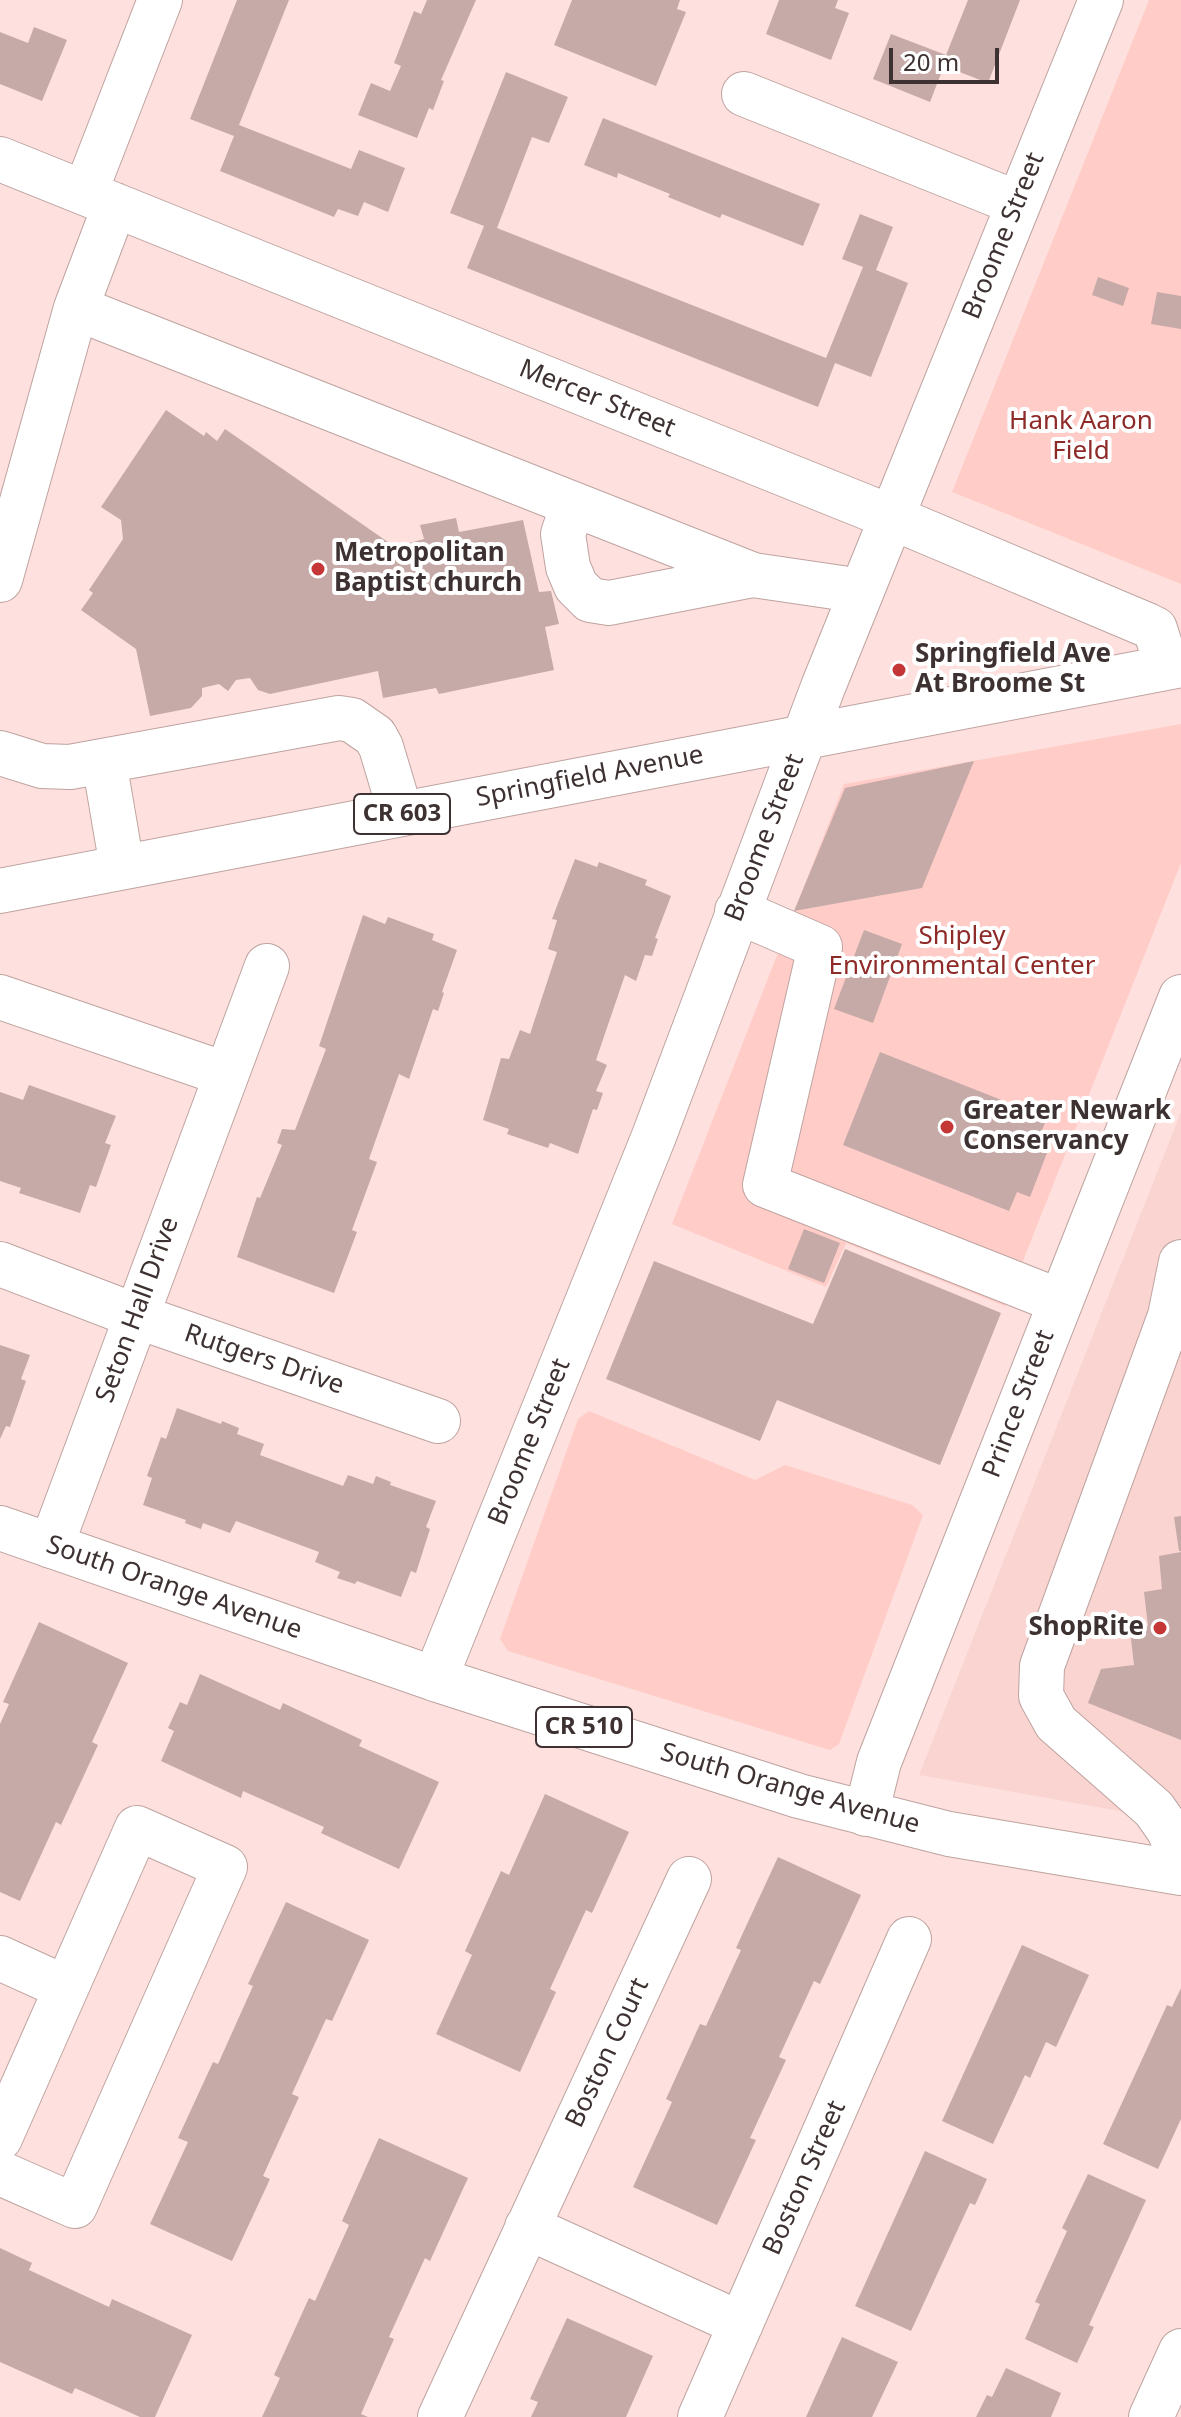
<!DOCTYPE html>
<style>
body{margin:0}
#map{position:relative;width:1181px;height:2417px;overflow:hidden;background:#fee1de;font-family:"Noto Sans",sans-serif}
canvas{display:block}
.scale{position:absolute;left:889px;top:48px;width:110px;height:36px;box-sizing:border-box;border:4px solid #3d3231;border-top:0;padding-left:10px;font-size:24px;line-height:28px;white-space:nowrap;color:#3d3231;-webkit-text-stroke:6px #fff;paint-order:stroke}
</style>
<div id="map">
<canvas width="1181" height="2417"></canvas>
<div class="scale">20 m</div>
</div>
<script>
const g = document.querySelector('canvas').getContext('2d');
g.lineJoin = 'round';
function paint(path, color) {
  g.fillStyle = color;
  g.fill(path, 'evenodd');
}
function shape(rows) {
  const path = new Path2D();
  for (const r of rows) {
    path.moveTo(r[0], r[1]);
    for (let i = 2; i < r.length; i += 2) path.lineTo(r[i], r[i + 1]);
  }
  return path;
}
function stroke(path, color, width, dash) {
  g.strokeStyle = color;
  g.lineWidth = width;
  g.lineCap = dash ? 'butt' : 'round';
  g.setLineDash(dash || []);
  g.stroke(path);
}
function drawText(font, color, halo, rows, align = 'center') {
  g.font = font + ' "Noto Sans",sans-serif';
  g.lineWidth = 8;
  g.setLineDash([]);
  g.textBaseline = 'middle';
  g.strokeStyle = halo;
  g.fillStyle = color;
  for (const [text, x, y, turn = 0] of rows) {
    g.save();
    g.translate(x, y);
    g.rotate((+turn || 0) * Math.PI / 180);
    g.textAlign = isNaN(turn) ? turn : align;
    if (halo) g.strokeText(text, 0, 0);
    g.fillText(text, 0, 0);
    g.restore();
  }
}
paint(shape([
 [1181,1112,1181,1822,919,1775]
]), '#f9d4d0');
paint(shape([
 [1149,0,1181,0,1181,584,952,492],
 [1181,724,1181,863,1005,1306,846,1243,826,1287,672,1224,844,784],
 [589,1411,755,1480,785,1465,912,1505,923,1515,839,1744,830,1750,508,1651,500,1639,578,1419]
]), '#ffccc7');
paint(shape([
 [237,0,289,0,239,125,351,169,359,150,405,168,388,212,364,202,358,216,338,209,334,217,220,171,234,136,190,119],
 [427,0,476,0,441,80,444,81,433,110,429,108,417,138,358,115,371,83,390,91,401,66,394,63,414,11,421,14],
 [572,0,680,0,677,9,686,12,656,86,554,45],
 [779,0,838,0,835,8,849,13,831,60,766,34],
 [968,0,1020,0,988,83,944,66,930,102,873,79,891,34,946,55],
 [34,27,67,40,42,101,0,84,0,32,28,43],
 [506,72,568,97,549,143,532,137,497,228,826,358,863,267,842,259,860,214,893,227,876,270,908,283,871,377,835,363,818,407,467,268,484,226,450,213],
 [603,118,820,204,803,246,722,214,720,218,668,197,670,194,618,173,617,178,584,165],
 [1098,277,1129,288,1123,306,1092,295],
 [1157,292,1181,296,1181,329,1151,324],
 [166,410,204,436,206,432,217,441,225,429,398,549,410,547,409,543,424,539,420,525,456,518,459,532,523,520,539,592,551,591,559,624,545,627,554,670,439,694,436,688,383,698,378,671,270,694,258,690,250,678,236,680,228,691,219,684,202,688,202,696,191,708,150,716,136,649,81,610,93,593,89,590,123,539,121,520,101,507],
 [974,761,922,888,794,911,845,788],
 [575,859,597,867,599,862,647,880,645,885,671,896,655,938,658,939,652,956,645,955,636,981,625,975,596,1060,607,1065,596,1091,603,1093,597,1110,593,1109,578,1154,550,1143,548,1148,507,1134,509,1129,483,1120,501,1058,509,1059,520,1030,530,1034,557,952,548,949,557,920,552,919],
 [363,915,385,924,388,917,434,934,432,940,457,950,442,992,444,993,438,1011,433,1009,409,1079,399,1074,369,1159,377,1162,352,1230,357,1232,334,1293,237,1257,257,1197,260,1198,282,1145,277,1143,282,1129,295,1130,326,1049,319,1046],
 [864,930,902,944,873,1023,834,1009],
 [880,1052,1047,1118,1040,1135,1052,1140,1030,1197,1017,1192,1009,1211,843,1145],
 [29,1085,116,1116,105,1143,111,1145,96,1187,90,1185,80,1213,19,1193,21,1188,0,1181,0,1092,23,1100],
 [804,1229,840,1243,824,1283,788,1269],
 [845,1249,1001,1313,940,1465,777,1400,760,1441,606,1379,654,1261,813,1324],
 [0,1345,30,1355,21,1379,26,1381,10,1427,6,1426,0,1439],
 [177,1408,221,1424,222,1421,239,1428,237,1434,264,1444,260,1455,343,1486,348,1475,373,1484,376,1476,391,1482,390,1485,436,1501,426,1527,430,1529,416,1573,411,1571,401,1597,357,1581,355,1584,337,1578,340,1572,315,1562,319,1552,236,1521,230,1533,203,1523,201,1529,185,1523,186,1520,143,1505,152,1478,147,1476,161,1437,166,1439],
 [1181,1516,1181,1551,1179,1551,1174,1517],
 [1181,1552,1181,1740,1088,1703,1101,1669,1134,1665,1130,1630,1148,1626,1144,1592,1162,1589,1159,1556],
 [39,1622,128,1663,92,1742,98,1745,61,1825,56,1822,20,1901,0,1892,0,1724,9,1704,3,1702],
 [200,1674,280,1710,283,1703,362,1740,359,1746,439,1782,399,1869,321,1833,324,1827,243,1791,241,1798,161,1761,174,1731,168,1728,180,1702,187,1705],
 [545,1794,629,1832,592,1913,586,1910,550,1989,556,1992,520,2072,436,2034,472,1955,465,1951,501,1871,509,1875],
 [778,1857,861,1895,820,1984,814,1981,779,2057,786,2060,750,2138,756,2140,717,2225,633,2187,672,2102,666,2099,700,2024,706,2026,741,1950,736,1948],
 [286,1902,369,1940,332,2021,326,2019,292,2094,299,2097,263,2176,270,2179,232,2261,150,2224,188,2142,178,2138,213,2062,218,2064,253,1986,248,1984],
 [1022,1945,1089,1975,1056,2047,1046,2042,1030,2078,1025,2075,993,2144,942,2121],
 [1181,1988,1181,2119,1158,2169,1103,2144,1167,2005,1172,2007],
 [379,2138,468,2178,430,2261,425,2258,389,2337,394,2339,361,2414,368,2417,262,2417,280,2378,274,2375,309,2298,315,2301,349,2225,342,2221],
 [925,2151,987,2179,975,2205,970,2203,911,2331,855,2306],
 [1088,2174,1146,2200,1089,2325,1094,2327,1077,2363,1025,2339,1040,2304,1035,2302,1067,2231,1062,2228],
 [0,2248,32,2263,29,2270,109,2307,112,2299,192,2335,155,2417,140,2417,75,2388,72,2394,0,2362],
 [567,2318,653,2356,626,2417,531,2417,538,2402,530,2399],
 [842,2337,898,2362,872,2417,806,2417],
 [1006,2368,1061,2393,1051,2417,976,2417,987,2395,992,2397]
]), '#c5aaa7');
const minor = shape([
 [744,94,1017,203],
 [0,159,891,517,1147,625,1155,629,1167,667],
 [85,193,160,0],
 [76,308,115,205],
 [573,505,563,534,568,567,576,586,590,600,609,603,753,575],
 [0,580,76,308,753,575,862,591],
 [0,753,42,766,70,767,339,718,352,720,375,736,381,747,401,814],
 [104,761,122,867],
 [737,911,820,947,765,1185,1059,1301],
 [0,997,225,1074],
 [1181,1262,1170,1316,1042,1666,1041,1696,1056,1723,1154,1809,1170,1832,1181,1865],
 [0,1264,136,1316,438,1421],
 [51,1546,267,966],
 [435,1679,654,1136,823,687,1101,0],
 [866,1814,879,1762,1181,997],
 [0,1958,66,1988],
 [0,2138,137,1828,225,1867,75,2206,0,2173],
 [527,2227,741,2324],
 [440,2417,689,1879],
 [700,2417,909,1939],
 [1151,2417,1181,2351]
]);
const major = shape([
 [0,891,1181,665],
 [0,1528,435,1679,799,1796,949,1834,1181,1873]
]);
stroke(minor, '#bea3a0', 46);
stroke(major, '#bea3a0', 46);
stroke(minor, '#fff', 44);
stroke(major, '#fff', 44);
for (const [x, y, r, color] of [
 [318,569,8,"#c53637"],
 [899,670,8,"#c53637"],
 [947,1127,8,"#c53637"],
 [1160,1628,8,"#c53637"]
]) {
  const dot = new Path2D();
  dot.arc(x, y, r, 0, 2 * Math.PI);
  g.fillStyle = color;
  g.fill(dot);
  stroke(dot, '#fff', 3);
}
for (const [x, y, w] of [
 [402,814,96],
 [584,1727,96]
]) {
  const box = new Path2D();
  box.roundRect(x - w / 2, y - 20, w, 40, 6);
  g.fillStyle = '#fff';
  g.fill(box);
  stroke(box, '#3d3231', 2);
}
drawText('bold 24px', '#3d3231', null, [
 ["CR 603",402,814],
 ["CR 510",584,1727]
]);
drawText('26px', '#3d3231', '#fff', [
 ["Broome Street",1004,236,-68],
 ["Mercer Street",597,399,22],
 ["Springfield Avenue",590,777,-11],
 ["Broome Street",765,838,-69],
 ["Seton Hall Drive",138,1310,-70],
 ["Rutgers Drive",264,1360,19],
 ["Prince Street",1019,1404,-69],
 ["Broome Street",530,1442,-68],
 ["South Orange Avenue",174,1588,19],
 ["South Orange Avenue",790,1789,16],
 ["Boston Court",608,2053,-65],
 ["Boston Street",805,2178,-66]
]);
drawText('26px', '#8e2b29', '#fff', [
 ["Hank Aaron",1081,422],
 ["Field",1081,452],
 ["Shipley",962,937],
 ["Environmental Center",962,967]
]);
drawText('bold 26px', '#3d3231', '#fff', [
 ["Metropolitan",334,554],
 ["Baptist church",334,584],
 ["Springfield Ave",915,655],
 ["At Broome St",915,685],
 ["Greater Newark",963,1112],
 ["Conservancy",963,1142],
 ["ShopRite",1144,1628,"right"]
], 'left');
</script>
